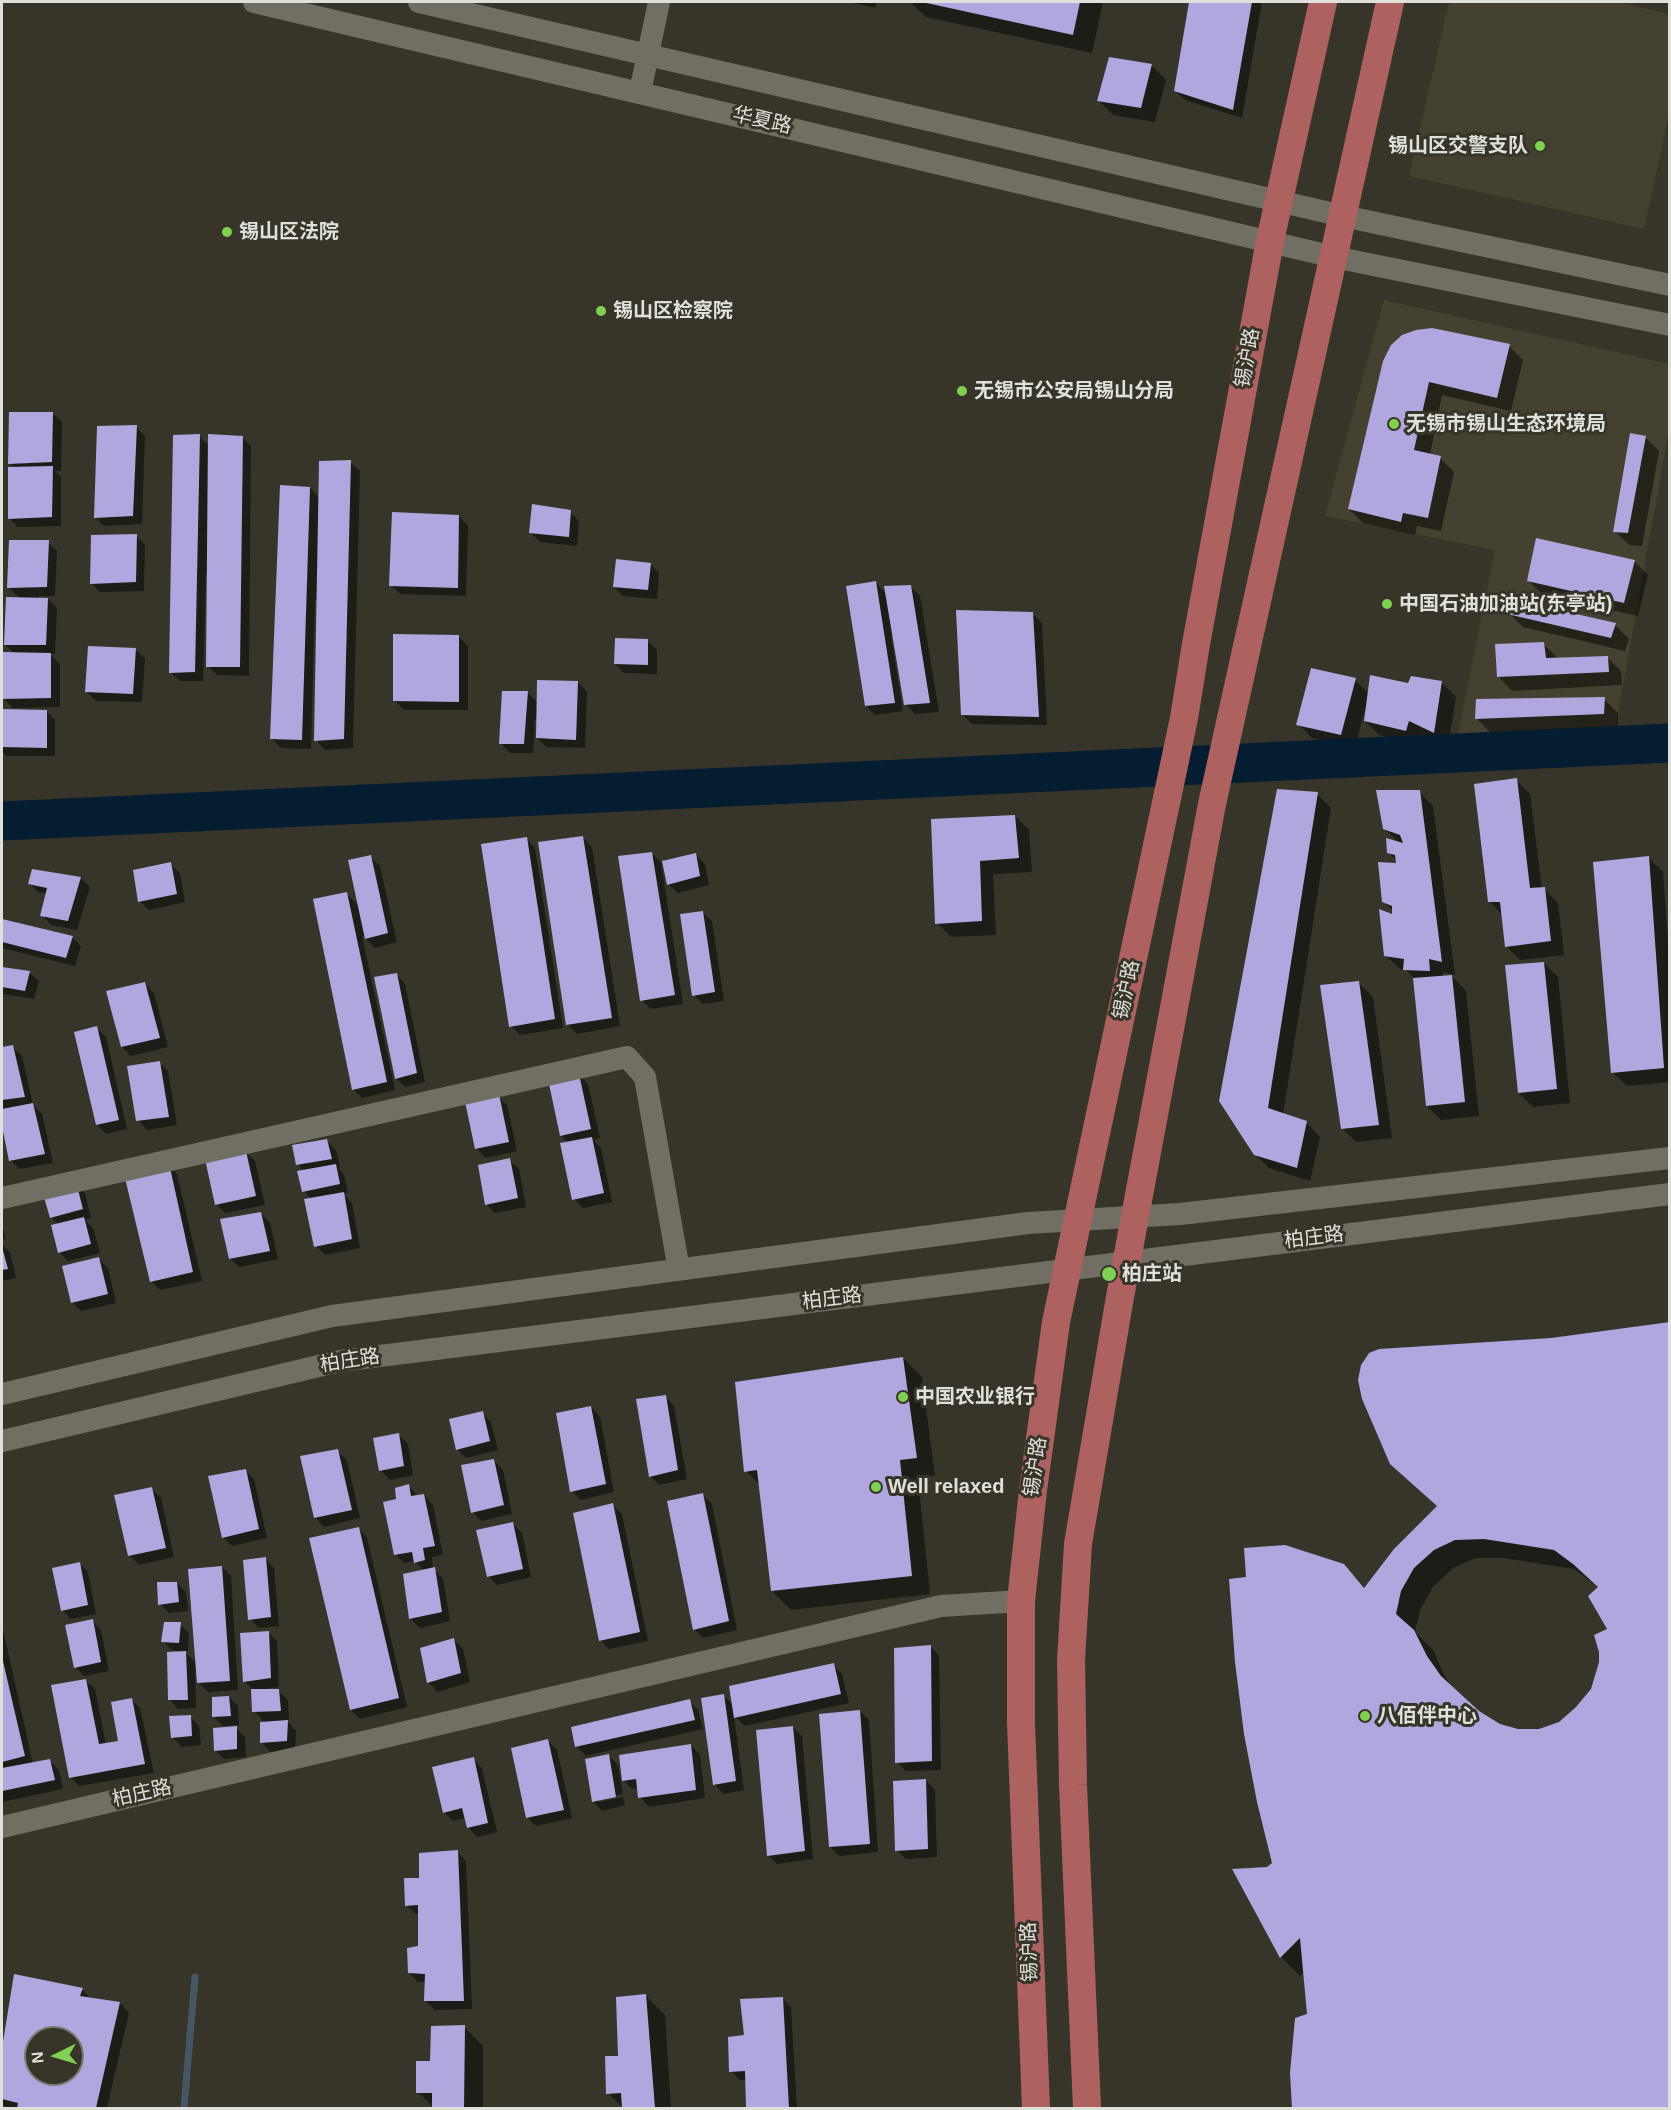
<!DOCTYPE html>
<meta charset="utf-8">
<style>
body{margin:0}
#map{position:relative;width:1671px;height:2110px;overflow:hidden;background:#37352a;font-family:Helvetica,sans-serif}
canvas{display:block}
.frame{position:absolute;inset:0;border:3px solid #e1dfd9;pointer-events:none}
.north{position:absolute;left:24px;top:2026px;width:60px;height:60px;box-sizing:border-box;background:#37352a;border:2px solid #7b7970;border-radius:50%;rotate:265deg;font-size:16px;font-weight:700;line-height:24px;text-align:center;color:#e1dfd9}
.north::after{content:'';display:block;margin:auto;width:21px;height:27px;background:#80d051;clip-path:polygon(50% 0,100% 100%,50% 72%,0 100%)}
</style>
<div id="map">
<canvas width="1671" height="2110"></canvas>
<div class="frame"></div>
<div class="north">N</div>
</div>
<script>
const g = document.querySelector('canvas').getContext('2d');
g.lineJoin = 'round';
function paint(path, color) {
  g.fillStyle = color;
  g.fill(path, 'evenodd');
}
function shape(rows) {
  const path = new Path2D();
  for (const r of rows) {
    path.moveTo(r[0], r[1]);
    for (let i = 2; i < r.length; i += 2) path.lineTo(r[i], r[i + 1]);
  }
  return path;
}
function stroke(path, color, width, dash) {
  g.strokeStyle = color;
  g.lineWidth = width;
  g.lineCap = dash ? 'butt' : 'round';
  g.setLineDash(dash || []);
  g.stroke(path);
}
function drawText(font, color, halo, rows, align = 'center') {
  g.font = font + ' Helvetica,"Noto Sans SC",sans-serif';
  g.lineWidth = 6;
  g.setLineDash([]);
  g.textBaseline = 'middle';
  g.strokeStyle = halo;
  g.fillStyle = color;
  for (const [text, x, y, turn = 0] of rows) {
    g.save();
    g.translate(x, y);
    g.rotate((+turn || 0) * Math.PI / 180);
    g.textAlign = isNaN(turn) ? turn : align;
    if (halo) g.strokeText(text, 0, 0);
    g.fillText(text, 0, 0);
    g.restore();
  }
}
paint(shape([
 [1449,2,1617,2,1669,14,1669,115,1644,229,1409,176],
 [1384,300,1669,364,1669,430,1614,735,1458,735,1495,550,1325,516]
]), '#454130');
paint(shape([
 [849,2,877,2,875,8],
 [910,2,1103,2,1092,53,926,17],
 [1190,2,1262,2,1242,118,1185,100,1175,91],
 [1110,58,1152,66,1166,80,1155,122,1113,115,1099,101],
 [1509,346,1523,360,1511,411,1442,395,1430,455,1440,458,1454,472,1441,531,1417,526,1415,535,1363,523,1349,509,1384,362],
 [52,413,62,422,61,471,55,471,61,477,61,526,18,527,9,518,15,469,10,463],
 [136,427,145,436,142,524,104,526,95,517],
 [199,436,209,446,242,437,251,446,249,676,217,675,208,666,208,574,206,574,203,681,180,681,170,672],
 [1645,437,1659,451,1642,546,1629,545,1615,531],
 [350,462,360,471,353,748,325,750,316,740,318,600,315,600,311,749,281,748,272,739,310,488,320,499],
 [570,512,579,521,577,546,540,542,531,533],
 [459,516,468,526,466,596,400,594,391,585],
 [136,536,145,545,144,591,100,592,91,583],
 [48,542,57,551,55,596,38,596,38,599,48,599,57,608,55,654,50,654,60,664,60,707,13,708,4,699,15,654,5,645,20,598,8,587],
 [1634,561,1648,575,1638,616,1543,595,1529,581],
 [650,564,659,573,657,599,623,596,614,587],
 [876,583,887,595,911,587,920,596,939,712,915,714,906,705,894,636,891,636,903,711,875,715,866,706],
 [1509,613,1615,625,1629,639,1625,651,1523,627],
 [1033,614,1042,623,1047,725,972,724,963,715],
 [459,637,468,646,468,710,404,710,395,701],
 [647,641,657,650,657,674,624,673,615,664],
 [1543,644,1558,658,1607,657,1621,671,1622,685,1512,691,1498,676],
 [136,650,145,659,142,702,96,701,87,692],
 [1355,680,1369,694,1409,684,1442,683,1456,697,1448,746,1423,734,1420,744,1379,735,1365,721,1367,710,1365,709,1355,748,1312,738,1298,724],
 [578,682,587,692,585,748,547,747,537,738,538,719,535,719,533,753,510,753,501,743,527,692,538,703],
 [1604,699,1618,713,1618,728,1490,732,1476,718],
 [2,710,46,711,55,720,55,756,6,756,2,751],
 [1516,780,1530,794,1542,889,1544,889,1558,903,1564,955,1520,960,1506,946,1503,916,1489,901],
 [1419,792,1433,806,1455,975,1443,972,1443,977,1452,976,1466,991,1479,1116,1441,1120,1427,1106,1415,979,1406,970,1400,969,1385,955,1394,916,1394,912,1383,901,1397,864,1397,861,1388,852,1400,844,1384,828],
 [1317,794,1331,808,1283,1115,1306,1122,1320,1137,1310,1181,1269,1168,1255,1154],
 [1015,816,1029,830,1032,872,993,874,996,935,951,937,937,923,933,820],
 [583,837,592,847,620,1026,577,1034,568,1025],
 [526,839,535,848,563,1028,520,1035,511,1026],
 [651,853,661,862,683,1004,651,1009,642,1000],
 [696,855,705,864,709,885,678,893,668,884],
 [371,857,380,866,397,942,375,948,362,935,395,1090,362,1098,353,1089,347,894,359,906],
 [1649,858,1663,872,1670,969,1670,1082,1627,1086,1612,1072],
 [170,864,180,873,185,902,149,910,139,901],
 [81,878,90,887,77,930,51,925,42,915,47,894,38,892,29,883],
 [702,912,712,921,724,1001,703,1004,694,995],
 [2,920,72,937,81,946,75,966,2,948],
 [1544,963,1558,977,1570,1103,1533,1107,1519,1093],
 [2,968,29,972,39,981,34,999,2,994],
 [396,974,405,984,425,1082,405,1087,396,1078],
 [1359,983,1373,997,1392,1138,1356,1142,1342,1128],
 [145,984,154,993,168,1047,131,1056,122,1047],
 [96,1028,106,1037,127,1129,106,1134,97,1125],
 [12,1047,22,1056,33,1105,42,1114,53,1163,20,1169,10,1160,2,1119,2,1049],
 [159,1062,168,1071,177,1125,147,1130,138,1120],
 [579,1075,588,1084,600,1138,593,1140,601,1148,612,1202,583,1208,574,1199,568,1143,561,1136],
 [498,1096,507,1105,517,1151,486,1158,477,1149,467,1103],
 [327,1141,336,1150,340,1168,338,1168,344,1175,348,1193,343,1194,352,1203,360,1248,325,1255,316,1246,311,1199,304,1191,304,1171,298,1165],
 [245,1152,255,1161,265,1205,225,1213,216,1204],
 [509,1160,519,1169,526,1207,495,1213,486,1204],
 [168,1164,177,1174,202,1281,160,1290,151,1281],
 [76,1184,85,1193,91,1218,85,1220,93,1228,100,1253,68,1261,59,1252,59,1225,51,1217],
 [261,1213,270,1223,278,1259,239,1267,230,1258],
 [2,1224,6,1239,2,1240],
 [2,1244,10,1253,16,1278,2,1281],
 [99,1259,108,1268,116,1303,81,1311,72,1302],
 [1670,1323,1670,2108,1293,2108,1291,2073,1308,2015,1304,1971,1300,1976,1281,1957,1235,1871,1267,1869,1274,1864,1343,1565,1366,1589,1438,1507,1391,1463,1551,1339],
 [1475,1558,1504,1558,1574,1569,1600,1588,1609,1630,1592,1689,1577,1708,1560,1723,1540,1730,1517,1731,1500,1726,1478,1713,1456,1692,1445,1677,1433,1650,1415,1632,1420,1610,1433,1587,1453,1568],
 [903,1358,922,1377,935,1476,918,1478,930,1594,791,1610,772,1591,761,1486,746,1471],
 [665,1396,674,1406,687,1479,659,1485,650,1476],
 [591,1407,600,1417,614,1492,581,1500,572,1491],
 [482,1413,491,1422,498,1450,466,1458,457,1449],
 [399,1435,408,1444,413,1475,390,1480,381,1471],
 [337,1451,347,1460,360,1518,324,1527,315,1517],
 [494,1460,503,1470,512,1514,482,1521,472,1512],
 [245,1470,254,1479,267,1538,232,1546,223,1537],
 [408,1486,417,1495,424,1495,433,1505,443,1555,432,1557,433,1569,443,1578,450,1621,420,1628,411,1619,424,1571,415,1561,404,1563,395,1554,398,1500],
 [152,1489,161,1498,174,1557,139,1565,130,1556],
 [703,1495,712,1504,737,1630,703,1638,694,1629],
 [613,1505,622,1514,648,1641,609,1649,600,1640],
 [512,1523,522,1533,531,1577,497,1585,488,1576],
 [358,1528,367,1538,407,1707,360,1719,351,1710],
 [265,1558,274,1568,279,1626,259,1628,250,1619],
 [79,1563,88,1572,96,1614,71,1619,62,1610],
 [222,1567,231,1576,238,1690,208,1692,199,1683,198,1671,195,1671,196,1708,178,1709,169,1699,179,1651,172,1650,163,1641,180,1624,189,1633,188,1651,184,1651,197,1664],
 [177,1583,186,1592,188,1611,169,1613,160,1604],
 [92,1620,101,1630,109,1671,84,1676,75,1667],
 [2,1625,33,1764,50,1761,59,1770,63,1789,2,1802],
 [268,1632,277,1641,279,1687,266,1689,267,1691,278,1691,288,1700,289,1720,286,1720,296,1731,295,1749,270,1752,261,1742,265,1723,254,1711,253,1690,244,1681],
 [454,1640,463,1649,470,1682,438,1692,429,1683,422,1649],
 [930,1646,939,1656,941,1770,906,1771,897,1762],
 [833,1665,842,1674,849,1703,745,1726,734,1716,744,1790,724,1794,715,1785,724,1696,734,1706],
 [85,1680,95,1689,106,1745,120,1742,131,1699,140,1708,154,1773,79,1786,70,1777],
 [229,1697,238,1706,239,1725,223,1726,214,1717],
 [689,1701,698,1710,703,1729,586,1756,577,1747,573,1729],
 [860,1711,869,1720,878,1852,839,1856,830,1847],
 [190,1716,199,1726,201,1745,182,1747,173,1738],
 [793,1727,802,1736,813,1859,777,1864,768,1855],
 [236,1728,245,1737,246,1757,224,1759,215,1750],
 [548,1741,557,1750,572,1818,536,1826,527,1817],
 [691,1745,700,1755,705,1798,649,1807,640,1797,639,1788,632,1789,623,1780],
 [609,1756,618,1765,623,1794,599,1799,599,1802,623,1797,625,1805,602,1811,593,1801],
 [473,1759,482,1768,497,1832,477,1837,468,1827,466,1818,453,1821,444,1812],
 [926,1780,935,1790,937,1857,906,1859,897,1850],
 [457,1851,466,1861,472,2009,435,2010,426,2001,426,1982,418,1982,409,1973,420,1947,420,1914,416,1914,406,1905,421,1879],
 [82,1989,91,1999,120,2003,129,2013,107,2108,16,2108,4,2106,2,2103,2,2040,3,2047],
 [36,2038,72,2038,72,2074,36,2074],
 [646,1996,665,2015,671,2108,623,2108,608,2093,619,2057],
 [782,1998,791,2007,797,2108,748,2108,747,2080,740,2080,731,2071,746,2036],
 [464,2027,483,2046,483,2108,434,2108,418,2092,432,2063]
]), '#0007');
stroke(shape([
 [184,2108,195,1977]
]), '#465763', 7);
stroke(shape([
 [2,821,1670,743]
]), '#041d30', 39);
paint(shape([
 [922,2,1080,2,1073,35],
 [1189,2,1252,2,1233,110,1174,91],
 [1109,57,1152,64,1141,108,1097,101],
 [1432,328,1510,344,1497,398,1429,382,1414,450,1441,456,1428,518,1403,513,1401,522,1348,509,1383,361,1391,345,1402,335,1416,330],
 [9,412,53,412,52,462,8,464],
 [137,425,133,516,94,518,97,426],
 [1630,433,1646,436,1628,533,1613,532],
 [200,434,195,672,169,673,173,435],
 [208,434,243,436,240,667,206,667],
 [351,460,344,739,314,741,319,461],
 [53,466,52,517,8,519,8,467],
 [280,485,310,487,302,740,270,739],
 [532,504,571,510,569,537,529,533],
 [392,512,459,515,458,588,389,586],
 [137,534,136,582,90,584,91,535],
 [1536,538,1635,560,1624,603,1527,581],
 [9,540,49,540,47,587,7,588],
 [616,559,651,563,648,590,613,587],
 [876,581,895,703,865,706,846,586],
 [911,585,930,703,904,705,884,586],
 [6,597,48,598,46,645,4,645],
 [1510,599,1616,623,1611,638,1507,614],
 [956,610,1033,612,1039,717,961,715],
 [393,634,459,635,459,702,393,701],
 [615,638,648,639,648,665,614,664],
 [1544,642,1546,658,1608,656,1609,672,1497,677,1495,644],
 [88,646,136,648,133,694,85,692],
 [3,652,51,653,51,698,2,699],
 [1311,668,1356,678,1341,735,1296,725],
 [1370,675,1408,683,1411,676,1442,681,1434,733,1409,721,1406,731,1364,721],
 [537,680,578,681,576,740,536,738],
 [502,691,528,691,524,744,499,744],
 [1605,697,1604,714,1475,719,1476,699],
 [2,709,47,710,47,748,2,747],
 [1517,778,1530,888,1545,887,1551,941,1505,947,1500,902,1488,902,1474,784],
 [1277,789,1318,792,1268,1108,1307,1121,1297,1168,1254,1155,1219,1101],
 [1376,790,1420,790,1442,962,1429,959,1430,971,1403,970,1404,959,1384,956,1379,909,1392,914,1392,906,1382,902,1378,862,1396,863,1395,855,1387,853,1386,838,1403,843,1400,835,1383,829],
 [1015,815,1019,858,980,861,982,921,935,924,931,819],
 [583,836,612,1018,566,1025,538,842],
 [527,837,555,1019,509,1027,481,844],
 [652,852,675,995,640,1001,618,856],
 [696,853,700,876,667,885,662,861],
 [371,855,388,933,365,939,348,860],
 [1649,856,1664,1068,1611,1073,1593,862],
 [171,862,177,894,138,902,133,870],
 [32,869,81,877,68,921,40,916,47,888,28,884],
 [347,892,387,1082,352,1090,313,899],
 [703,911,715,992,692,996,680,914],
 [2,919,73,936,66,958,2,942],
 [1544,962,1557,1089,1518,1093,1505,965],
 [2,967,30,971,25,991,2,987],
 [397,973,417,1073,395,1079,374,977],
 [1452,975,1465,1102,1426,1106,1413,978],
 [1359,981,1379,1125,1341,1129,1320,985],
 [145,982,160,1038,121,1047,106,991],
 [97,1026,119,1120,96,1125,74,1032],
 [13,1045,25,1097,2,1100,2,1047],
 [160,1061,169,1117,136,1121,127,1066],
 [579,1074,591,1129,560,1136,548,1079],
 [499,1094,509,1142,475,1149,465,1102],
 [33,1103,45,1154,9,1161,2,1126,2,1109],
 [592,1137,604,1193,572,1200,560,1143],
 [327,1139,332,1159,296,1165,292,1145],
 [246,1151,256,1196,215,1205,205,1159],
 [510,1158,518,1198,485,1205,478,1165],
 [169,1163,193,1272,150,1282,124,1174],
 [336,1164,340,1184,302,1192,297,1171],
 [76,1182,83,1209,50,1218,42,1190],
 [344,1192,352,1239,314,1247,304,1199],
 [261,1212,270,1251,229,1259,220,1219],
 [84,1217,91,1244,58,1253,51,1225],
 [2,1247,8,1269,2,1270],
 [99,1257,108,1294,71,1303,62,1266],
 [1670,1322,1670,2108,1292,2108,1290,2073,1295,2018,1307,2014,1300,1938,1280,1958,1232,1869,1267,1867,1272,1863,1257,1802,1244,1734,1235,1662,1229,1579,1246,1577,1244,1548,1285,1545,1344,1564,1364,1588,1394,1549,1437,1506,1390,1464,1362,1399,1358,1380,1361,1365,1369,1353,1379,1349,1551,1338],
 [1484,1539,1554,1550,1573,1564,1598,1587,1588,1596,1607,1629,1594,1635,1599,1652,1599,1662,1591,1689,1576,1707,1559,1722,1539,1729,1518,1729,1500,1724,1479,1711,1441,1676,1427,1656,1414,1630,1396,1614,1401,1591,1414,1568,1434,1550,1455,1540],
 [903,1357,917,1458,900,1460,912,1576,771,1591,757,1470,744,1472,735,1382],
 [666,1395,678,1470,649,1477,636,1399],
 [591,1406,606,1484,570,1492,556,1413],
 [483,1411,490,1441,456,1450,449,1419],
 [399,1433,404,1466,379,1471,373,1438],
 [338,1449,352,1510,314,1518,300,1456],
 [494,1459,504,1505,471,1513,461,1465],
 [246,1469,259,1529,222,1538,208,1476],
 [409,1484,411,1496,424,1494,435,1546,423,1548,425,1560,414,1563,412,1552,394,1555,383,1502,396,1499,395,1488],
 [152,1487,166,1548,128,1556,114,1495],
 [703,1493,729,1621,693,1630,667,1501],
 [613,1503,640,1632,599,1641,573,1513],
 [513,1522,523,1569,487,1577,476,1530],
 [359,1527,399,1698,350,1710,309,1538],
 [266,1557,271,1617,248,1620,243,1560],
 [80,1562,88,1605,61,1611,52,1568],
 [222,1566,230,1681,197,1683,188,1569],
 [435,1567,442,1612,409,1619,403,1574],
 [157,1582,177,1582,179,1602,158,1605],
 [93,1619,101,1662,74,1668,65,1625],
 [164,1622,181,1622,179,1643,161,1642],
 [269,1631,271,1678,243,1682,240,1633],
 [454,1638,461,1673,427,1683,420,1648],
 [931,1645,932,1761,895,1763,894,1648],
 [186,1651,188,1700,168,1700,167,1652],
 [2,1657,25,1756,2,1762],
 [834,1663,841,1694,734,1718,729,1686],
 [86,1679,99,1744,118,1741,111,1702,132,1698,145,1764,69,1778,51,1685],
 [251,1689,279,1689,281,1711,252,1712],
 [724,1694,736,1781,713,1785,701,1698],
 [229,1696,231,1716,212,1717,212,1697],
 [690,1699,695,1720,575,1747,571,1727],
 [860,1710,870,1844,829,1847,819,1714],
 [191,1715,192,1736,171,1738,169,1716],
 [288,1720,287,1741,260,1743,260,1722],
 [237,1726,237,1749,214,1751,213,1728],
 [793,1726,805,1851,767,1856,756,1730],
 [548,1739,564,1810,526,1818,511,1748],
 [691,1744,696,1790,638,1798,636,1779,622,1781,619,1755],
 [609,1754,616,1797,592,1802,585,1759],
 [474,1757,488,1823,467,1828,462,1808,443,1813,432,1767],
 [50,1759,55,1780,2,1791,2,1768],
 [926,1779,928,1849,895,1851,893,1781],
 [458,1850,464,2001,424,2001,425,1974,408,1973,407,1948,418,1946,418,1905,405,1906,404,1878,419,1878,419,1853],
 [14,1974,83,1988,80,1996,120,2002,96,2108,17,2108,18,2103,2,2099,2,2048],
 [36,2038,72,2038,72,2074,36,2074],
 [646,1994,655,2108,622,2108,621,2093,606,2094,605,2056,618,2056,616,1997],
 [783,1997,789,2108,746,2108,745,2071,729,2072,728,2037,744,2035,740,1999],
 [465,2025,464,2108,432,2108,432,2093,416,2093,416,2061,430,2061,431,2026]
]), '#b1a7de');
stroke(shape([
 [254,2,1334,257,1670,325],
 [419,2,1343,216,1670,285],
 [640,92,659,2],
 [2,1198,627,1057,645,1077,679,1270],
 [2,1394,332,1316,1028,1223,1180,1214,1670,1158],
 [2,1441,340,1361,1670,1194],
 [2,1827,941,1606,1021,1601]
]), '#716f63', 22);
stroke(shape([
 [1036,2108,1021,1723,1021,1601,1033,1490,1056,1322,1184,718,1196,644,1270,241,1323,2],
 [1087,2108,1073,1785,1071,1660,1078,1544,1120,1297,1212,804,1390,2]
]), '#ae625f', 28);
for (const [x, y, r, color] of [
 [1540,146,6,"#80d051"],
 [227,232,6,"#80d051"],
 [601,311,6,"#80d051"],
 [962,391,6,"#80d051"],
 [1394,424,6,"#80d051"],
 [1387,604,6,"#80d051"],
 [1109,1274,8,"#80d051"],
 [903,1397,6,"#80d051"],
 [876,1487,6,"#80d051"],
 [1365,1716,6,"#80d051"]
]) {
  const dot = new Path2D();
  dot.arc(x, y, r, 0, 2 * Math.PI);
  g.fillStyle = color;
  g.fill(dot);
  stroke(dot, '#37352a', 2);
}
drawText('20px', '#e1dfd9', '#37352a', [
 ["华夏路",762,121,13],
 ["锡沪路",1248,358,-80],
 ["锡沪路",1127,990,-78],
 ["柏庄路",1314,1238,-7],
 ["柏庄路",832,1299,-7],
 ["柏庄路",350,1361,-9],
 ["锡沪路",1036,1467,-82],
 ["柏庄路",142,1794,-13],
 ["锡沪路",1030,1952,-92]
]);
drawText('bold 20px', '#e1dfd9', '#37352a', [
 ["锡山区交警支队",1528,146,"right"],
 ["锡山区法院",239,232],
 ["锡山区检察院",613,311],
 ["无锡市公安局锡山分局",974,391],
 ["无锡市锡山生态环境局",1406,424],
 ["中国石油加油站(东亭站)",1399,604],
 ["柏庄站",1122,1274],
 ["中国农业银行",915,1397],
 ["Well relaxed",888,1487],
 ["八佰伴中心",1377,1716]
], 'left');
</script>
